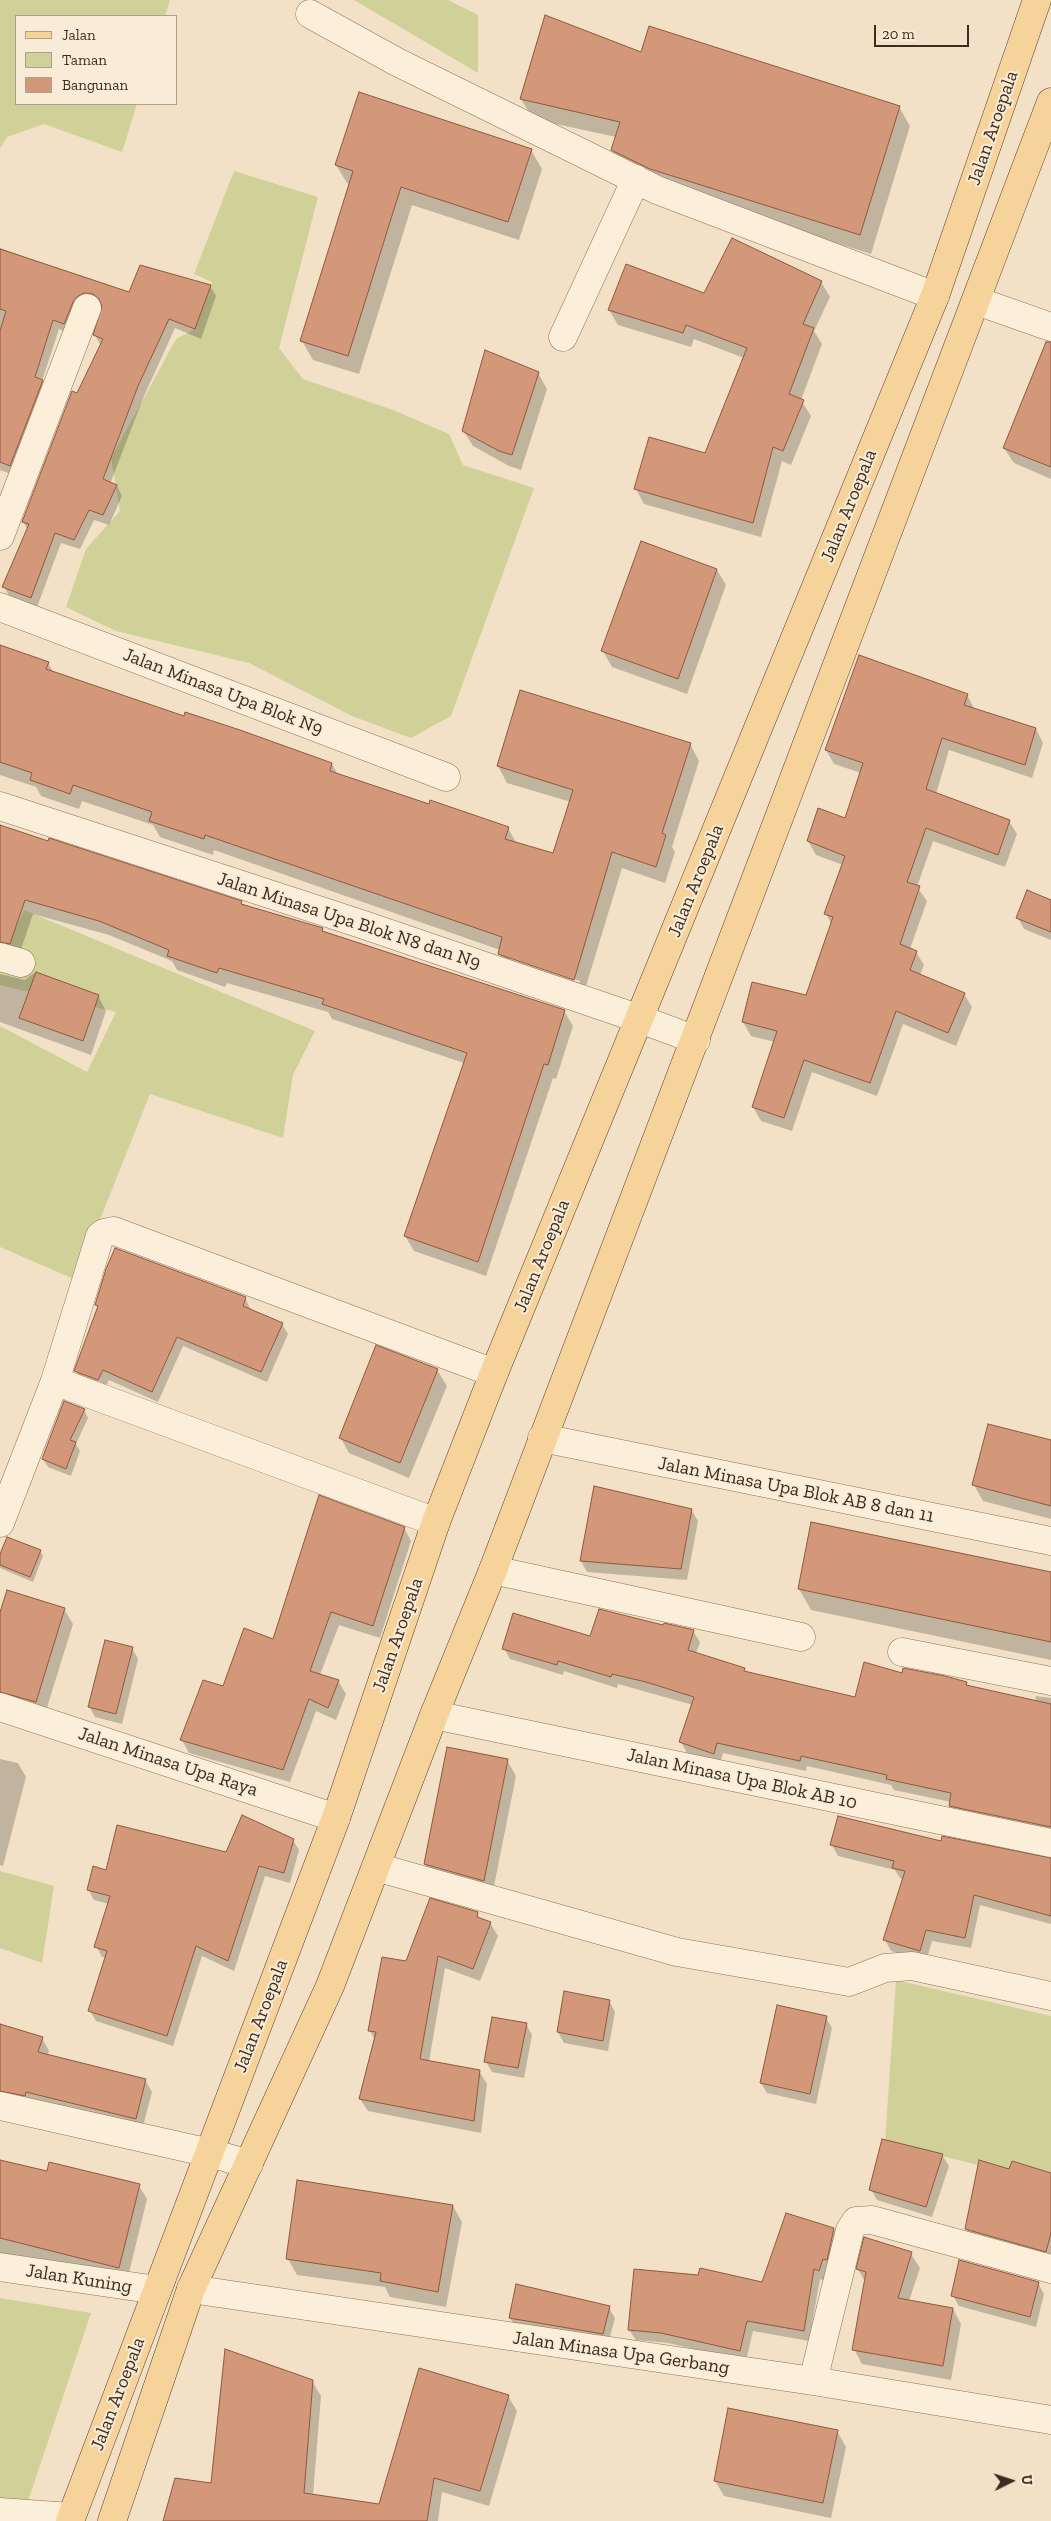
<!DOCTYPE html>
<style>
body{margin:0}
#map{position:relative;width:1051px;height:2521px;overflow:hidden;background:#f2e1c6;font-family:"Zilla Slab",serif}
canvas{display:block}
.legend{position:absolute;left:15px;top:15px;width:162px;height:90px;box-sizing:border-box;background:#f8ecd6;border:1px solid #ae9f8d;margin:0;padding:6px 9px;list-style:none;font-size:15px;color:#3e2b1f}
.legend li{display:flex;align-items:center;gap:10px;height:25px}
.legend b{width:25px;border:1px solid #ae9f8d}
.north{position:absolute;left:986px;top:2456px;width:50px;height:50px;-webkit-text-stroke:4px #f8ecd6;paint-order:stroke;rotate:86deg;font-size:14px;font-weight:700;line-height:20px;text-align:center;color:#3e2b1f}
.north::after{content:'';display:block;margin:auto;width:18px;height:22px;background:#3e2b1f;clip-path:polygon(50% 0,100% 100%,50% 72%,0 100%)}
.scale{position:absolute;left:874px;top:25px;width:95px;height:22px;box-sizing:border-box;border:2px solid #3e2b1f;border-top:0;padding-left:6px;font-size:15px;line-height:18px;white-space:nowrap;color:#3e2b1f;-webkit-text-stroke:4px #f8ecd6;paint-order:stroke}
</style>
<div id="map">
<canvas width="1051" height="2521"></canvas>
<ul class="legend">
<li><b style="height:6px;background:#f7d39c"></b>Jalan</li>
<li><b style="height:14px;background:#d0d199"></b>Taman</li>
<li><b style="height:14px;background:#d39779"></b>Bangunan</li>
</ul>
<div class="north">U</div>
<div class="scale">20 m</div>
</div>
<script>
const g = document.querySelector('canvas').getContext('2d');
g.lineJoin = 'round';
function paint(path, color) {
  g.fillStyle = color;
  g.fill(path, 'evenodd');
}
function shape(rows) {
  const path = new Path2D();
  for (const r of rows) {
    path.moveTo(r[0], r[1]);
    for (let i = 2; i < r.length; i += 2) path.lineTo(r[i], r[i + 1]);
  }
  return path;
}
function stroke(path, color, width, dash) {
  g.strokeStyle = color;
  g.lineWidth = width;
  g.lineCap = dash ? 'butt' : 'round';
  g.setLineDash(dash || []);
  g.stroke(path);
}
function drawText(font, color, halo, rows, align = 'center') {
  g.font = font + ' "Zilla Slab",serif';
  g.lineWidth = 4;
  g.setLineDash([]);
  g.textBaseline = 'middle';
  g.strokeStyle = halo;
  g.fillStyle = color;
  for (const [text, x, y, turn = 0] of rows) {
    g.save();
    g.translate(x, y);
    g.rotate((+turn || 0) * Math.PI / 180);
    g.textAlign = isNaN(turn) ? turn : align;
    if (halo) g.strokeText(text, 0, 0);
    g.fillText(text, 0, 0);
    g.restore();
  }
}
paint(shape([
 [0,0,170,0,165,16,16,16,16,104,137,104,122,152,44,124,7,137,0,149],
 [354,0,448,0,478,15,478,73],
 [234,171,318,197,279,348,303,379,393,410,449,434,463,465,534,488,451,716,411,738,352,716,249,663,116,631,66,607,86,549,120,511,111,458,176,339,195,329,212,282,194,274],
 [24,910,315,1031,293,1075,283,1138,150,1094,76,1280,0,1247,0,1026,87,1072,116,1012,0,985,0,962],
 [0,1871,54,1886,42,1963,0,1948],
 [896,1980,1051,2016,1051,2183,885,2142],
 [0,2298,91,2313,28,2501,0,2499]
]), '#d0d199');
paint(shape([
 [642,53,899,107,910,126,871,254,662,188,624,170,612,150,616,137,533,119,521,99],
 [531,150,542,169,519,240,412,205,359,374,313,360,302,341,350,184,347,183,336,165],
 [0,248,23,256,25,259,130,293,210,286,216,296,201,339,175,328,144,396,110,484,117,486,122,496,109,525,94,520,80,549,61,543,37,607,10,597,4,587,28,530,23,522,78,394,101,346,95,335,103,306,90,303,70,334,59,329,42,381,48,391,16,476,0,470],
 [821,282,830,297,814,331,822,344,801,400,811,416,791,465,782,461,761,537,644,504,636,489,706,455,744,358,694,339,691,347,618,325,609,310,705,294],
 [1051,343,1051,479,1014,463,1004,448],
 [538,373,547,389,521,470,509,466,473,446,463,430],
 [717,570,726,585,687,694,612,667,603,651],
 [0,646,48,663,54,673,185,718,332,764,338,775,430,805,508,828,517,844,554,855,571,802,507,783,498,766,690,744,699,761,672,847,675,852,665,883,622,868,583,996,509,970,500,954,500,950,214,850,213,855,160,837,153,825,82,801,79,809,41,796,36,787,0,775],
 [510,957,580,981,580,983,510,959],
 [967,695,975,710,1036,729,1043,743,1032,778,949,750,936,794,1009,821,1017,834,1005,867,933,841,917,887,927,901,910,949,916,952,924,965,920,975,964,994,972,1007,956,1046,903,1024,877,1096,812,1072,792,1131,761,1121,753,1107,775,1042,751,1036,743,1022,753,983,806,996,832,925,826,914,843,865,816,855,808,841,846,820,861,773,834,764,826,750],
 [0,828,49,843,50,840,564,1011,573,1026,556,1079,553,1078,486,1276,414,1251,405,1236,464,1063,332,1019,328,1012,227,983,225,987,177,970,172,961,109,935,33,914,18,958,0,959],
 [1051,901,1051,940,1024,929,1018,918],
 [34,973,98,996,106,1011,91,1055,0,1022,0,974,25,980],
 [245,1298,251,1310,282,1324,288,1334,267,1382,183,1346,158,1402,109,1380,104,1390,82,1382,76,1371,98,1308,96,1304],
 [437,1370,447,1386,409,1478,349,1453,340,1437],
 [84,1410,88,1418,76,1444,80,1451,71,1476,48,1467,43,1459],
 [1051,1441,1051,1519,983,1501,974,1485],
 [692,1511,698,1521,687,1580,587,1572,581,1561],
 [404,1528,411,1541,380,1638,339,1625,320,1675,338,1681,346,1694,336,1720,316,1711,290,1782,189,1753,182,1740,224,1687],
 [40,1551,43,1556,33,1582,0,1568,0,1558],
 [1051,1573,1051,1660,811,1610,799,1589],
 [64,1609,73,1624,44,1717,0,1708,0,1616],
 [664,1627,693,1631,700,1642,696,1654,744,1669,746,1673,856,1699,903,1674,966,1683,968,1686,1035,1702,1036,1696,1051,1698,1051,1836,956,1817,950,1806,951,1802,894,1790,891,1785,807,1766,806,1771,723,1753,720,1764,687,1753,681,1742,693,1705,618,1684,617,1688,564,1671,563,1675,510,1659,504,1648],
 [132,1648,138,1659,122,1724,95,1717,89,1706],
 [0,1759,18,1763,26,1777,3,1866,0,1865],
 [507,1760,516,1776,492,1896,434,1880,425,1864],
 [293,1840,299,1850,290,1883,265,1876,234,1971,202,1956,173,2046,96,2021,90,2011,106,1958,102,1957,96,1946,109,1904,94,1900,88,1889,106,1872,227,1854],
 [942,1843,1051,1859,1051,1924,980,1905,971,1948,932,1941,926,1962,891,1951,885,1940,903,1879,900,1878,895,1870,838,1856,832,1845],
 [477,1913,480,1919,490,1923,498,1936,480,1981,445,1968,429,2062,479,2071,487,2084,481,2133,368,2111,360,2099,375,2040,370,2031,407,1963],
 [609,2001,615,2012,608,2051,564,2043,558,2032],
 [826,2018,832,2028,816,2104,767,2093,761,2083],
 [526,2024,532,2035,524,2078,492,2072,486,2062],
 [0,2025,42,2038,49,2051,47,2056,145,2080,152,2092,142,2130,0,2102],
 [942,2155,949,2166,932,2217,877,2200,871,2189],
 [0,2161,48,2172,139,2186,147,2199,127,2281,25,2256,22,2266,0,2264],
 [1010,2171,1051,2178,1051,2263,974,2242,966,2229],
 [453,2206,462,2222,446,2307,390,2297,385,2287,297,2275,288,2259],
 [834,2229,840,2240,825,2281,820,2279,809,2341,753,2331,746,2361,668,2343,636,2340,629,2330,762,2284],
 [911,2254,920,2268,909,2301,953,2309,961,2324,951,2380,862,2364,854,2349,865,2282,858,2269],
 [1038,2283,1044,2294,1036,2327,959,2306,953,2296],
 [609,2308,615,2318,608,2344,516,2328,510,2318],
 [312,2381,321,2396,313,2495,380,2505,508,2396,517,2411,489,2506,442,2492,438,2521,165,2521,213,2484],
 [837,2431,846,2447,831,2518,724,2496,715,2481]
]), '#0003');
const building = shape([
 [545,15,641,52,649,26,900,106,860,235,650,169,611,150,620,122,520,99,545,15],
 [359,92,532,149,508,222,401,187,348,356,300,341,353,171,335,165,359,92],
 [732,238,822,281,803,324,814,328,789,394,804,400,783,451,773,447,753,523,634,489,649,437,705,453,747,348,686,325,683,333,608,310,626,264,704,293,732,238],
 [0,249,129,292,140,265,211,285,195,329,169,319,138,386,103,479,117,485,103,515,89,510,74,540,55,533,31,598,2,587,29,524,22,522,72,391,77,393,103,339,93,335,102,306,99,299,93,294,84,293,78,296,73,302,64,324,53,320,35,377,43,380,10,466,0,462,0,331,6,311,0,309,0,249],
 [1046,342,1051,342,1051,467,1003,448,1046,342],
 [485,350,539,372,512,455,499,451,462,431,485,350],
 [641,541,717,569,678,679,601,651,641,541],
 [0,645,49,662,46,669,184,716,185,712,240,730,332,763,330,771,429,804,430,800,509,827,505,839,553,853,573,790,497,766,520,690,691,743,662,833,666,835,656,867,612,852,574,980,498,954,502,937,205,835,204,839,149,821,152,812,73,785,70,794,30,780,32,773,0,762,0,645],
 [859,655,968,694,964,705,1036,728,1025,765,942,738,926,789,1010,820,998,855,926,828,907,882,920,886,900,944,917,951,910,970,965,993,948,1033,896,1011,870,1083,804,1060,784,1118,752,1107,777,1031,742,1022,752,982,806,995,833,917,824,914,845,856,807,841,818,808,845,818,863,763,825,750,859,655],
 [0,825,48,841,49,838,242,901,241,904,323,928,322,931,565,1010,548,1065,544,1064,478,1262,404,1236,467,1053,322,1004,324,999,219,968,217,973,167,956,169,950,99,921,25,900,10,944,0,942,0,825],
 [1027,890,1051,900,1051,932,1016,918,1027,890],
 [36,972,99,995,83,1041,19,1018,36,972],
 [115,1248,246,1297,243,1306,283,1323,261,1372,177,1337,152,1392,103,1370,98,1380,74,1371,98,1306,95,1305,106,1269,115,1248],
 [376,1345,438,1369,400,1463,339,1438,376,1345],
 [64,1401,85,1409,70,1440,76,1442,66,1469,42,1459,64,1401],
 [988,1424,1051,1440,1051,1506,972,1485,988,1424],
 [594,1486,692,1509,681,1569,580,1561,594,1486],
 [319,1495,405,1527,373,1626,331,1612,310,1671,339,1680,328,1708,309,1699,283,1770,180,1740,203,1680,223,1686,244,1628,273,1639,319,1495],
 [811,1522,1051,1572,1051,1642,798,1589,811,1522],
 [7,1537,41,1550,30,1577,0,1565,0,1554,7,1537],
 [7,1590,65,1608,36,1702,0,1692,0,1612,7,1590],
 [599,1609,663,1625,664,1623,694,1630,688,1650,745,1668,744,1671,855,1697,864,1662,902,1673,903,1668,945,1676,967,1682,966,1685,1051,1704,1051,1827,949,1806,951,1793,886,1779,887,1775,801,1756,800,1761,717,1743,714,1754,679,1742,694,1697,646,1682,612,1674,611,1677,558,1661,557,1665,502,1649,513,1613,590,1636,599,1609],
 [105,1640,133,1647,116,1714,88,1707,105,1640],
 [447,1747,508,1759,484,1881,424,1864,447,1747],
 [242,1815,294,1839,284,1873,259,1866,228,1961,196,1946,167,2036,88,2011,107,1951,94,1947,110,1896,87,1890,93,1866,106,1870,117,1825,226,1852,242,1815],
 [838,1816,941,1841,942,1836,1051,1858,1051,1916,974,1895,965,1938,926,1930,920,1951,883,1940,905,1871,892,1868,894,1861,830,1845,838,1816],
 [430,1898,478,1912,477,1917,491,1922,473,1969,438,1956,420,2059,480,2070,474,2121,359,2099,376,2032,368,2031,382,1957,406,1961,430,1898],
 [564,1991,610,2000,603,2041,557,2032,564,1991],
 [777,2005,827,2016,810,2094,760,2083,777,2005],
 [492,2017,527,2023,518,2068,484,2062,492,2017],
 [0,2024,43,2037,38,2052,146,2079,136,2119,26,2092,25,2096,0,2091,0,2024],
 [882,2139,943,2154,926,2207,869,2190,882,2139],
 [0,2160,47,2171,49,2162,140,2184,119,2268,0,2238,0,2160],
 [979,2160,1009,2169,1012,2161,1051,2173,1051,2233,1046,2252,965,2229,979,2160],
 [297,2180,453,2205,438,2292,380,2281,381,2273,286,2259,297,2180],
 [786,2213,834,2228,827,2260,823,2259,819,2271,814,2269,804,2331,747,2321,740,2351,661,2333,628,2330,634,2269,698,2275,700,2268,762,2282,786,2213],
 [864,2237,912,2252,898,2298,953,2308,943,2366,852,2350,866,2272,856,2269,864,2237],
 [959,2260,1039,2282,1030,2317,951,2296,959,2260],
 [516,2284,610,2306,603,2334,509,2318,516,2284],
 [225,2349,313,2380,304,2493,379,2504,419,2368,509,2395,480,2491,434,2478,427,2521,163,2521,175,2478,211,2483,225,2349],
 [728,2408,838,2430,823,2503,714,2481,728,2408]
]);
paint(building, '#d39779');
stroke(building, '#90573d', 1);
const minor = shape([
 [310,14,397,62,657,190,935,296],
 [977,301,1051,327],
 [563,337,636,179],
 [0,536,87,308],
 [0,607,446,777],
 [0,806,361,924,640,1019,696,1040],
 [0,957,21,963],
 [55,1381,436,1522],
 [542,1438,1051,1541],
 [0,1523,55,1381,100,1236,104,1233,114,1231,494,1373],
 [493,1570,801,1637],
 [902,1652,1051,1681],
 [0,1707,336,1818],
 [434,1715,1051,1843],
 [376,1867,677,1952,849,1982,885,1968,912,1966,1051,1996],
 [0,2106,210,2153,249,2164],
 [0,2267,157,2290],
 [191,2289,813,2381,1051,2420],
 [813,2381,850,2230,856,2221,872,2220,1051,2269],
 [0,2512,71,2517]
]);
const major = shape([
 [70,2521,336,1818,436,1522,494,1373,935,296,1037,0],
 [112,2521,191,2289,330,1986,434,1715,493,1570,1051,102]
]);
stroke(minor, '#8f715a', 29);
stroke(major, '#5d402e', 29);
stroke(minor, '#fbefda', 28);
stroke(major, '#f7d39c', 28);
drawText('19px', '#3e2b1f', '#f8ecd6', [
 ["Jalan Aroepala",993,128,-71],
 ["Jalan Aroepala",849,506,-68],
 ["Jalan Minasa Upa Blok N9",223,692,21],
 ["Jalan Aroepala",696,881,-68],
 ["Jalan Minasa Upa Blok N8 dan N9",349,921,18],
 ["Jalan Aroepala",542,1256,-68],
 ["Jalan Minasa Upa Blok AB 8 dan 11",796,1490,11],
 ["Jalan Aroepala",398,1635,-71],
 ["Jalan Minasa Upa Raya",168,1762,18],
 ["Jalan Minasa Upa Blok AB 10",742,1779,12],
 ["Jalan Aroepala",261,2016,-69],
 ["Jalan Kuning",79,2279,9],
 ["Jalan Minasa Upa Gerbang",621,2353,8],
 ["Jalan Aroepala",118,2394,-69]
]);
</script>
